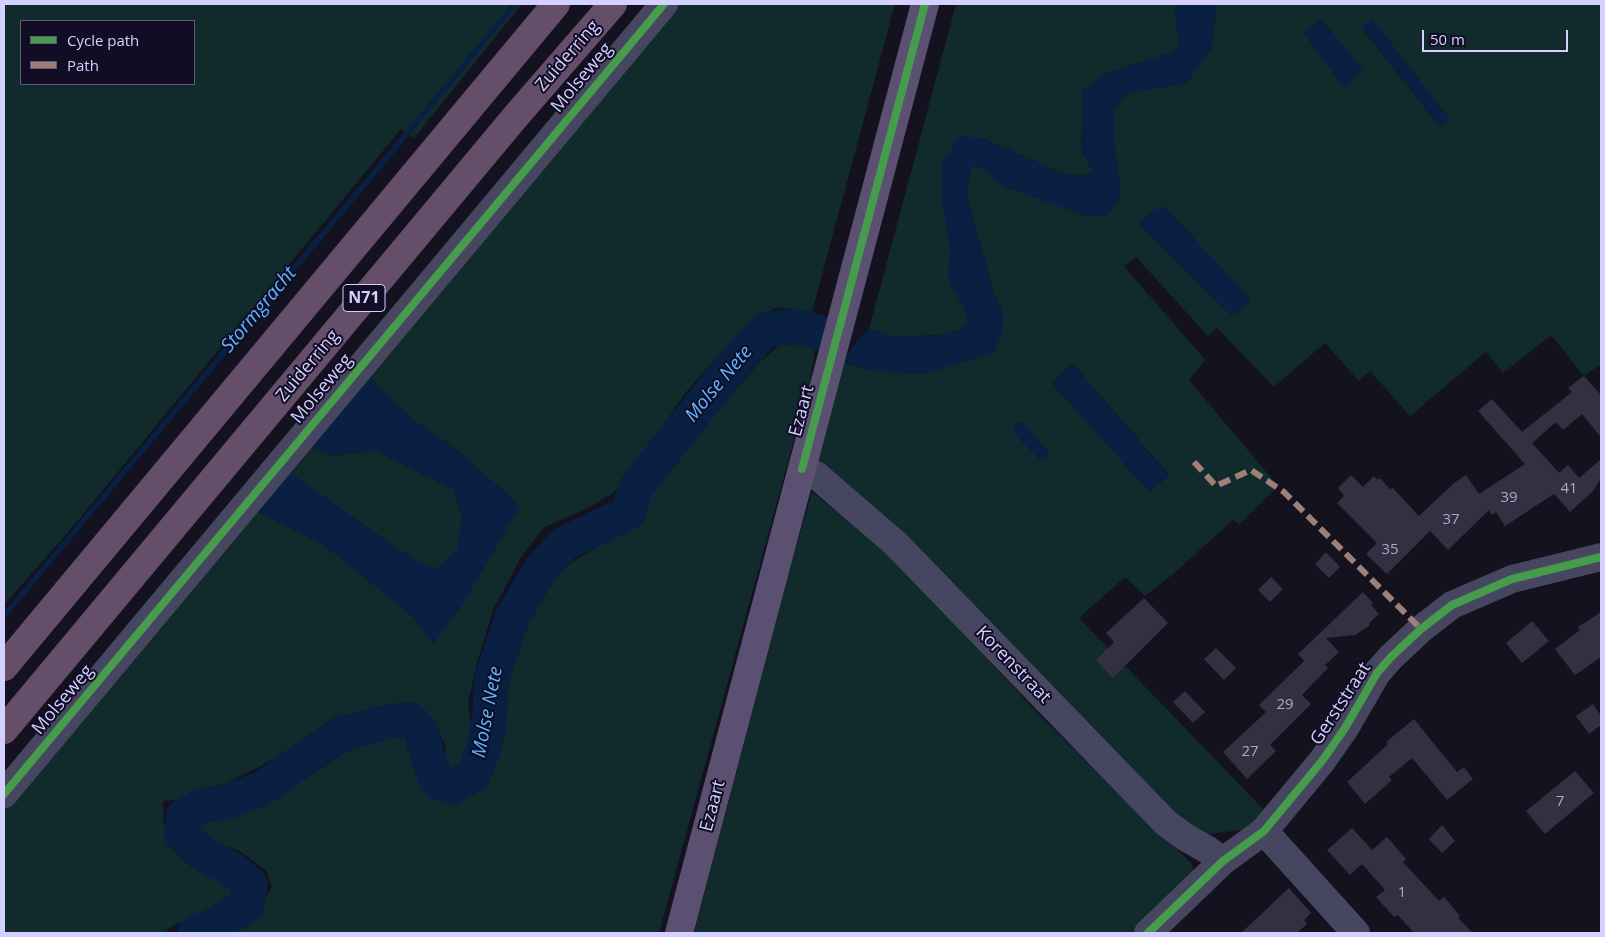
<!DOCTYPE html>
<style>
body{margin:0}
#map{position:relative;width:1605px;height:937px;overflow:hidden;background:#14121f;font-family:"Open Sans",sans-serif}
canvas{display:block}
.frame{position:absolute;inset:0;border:5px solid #d4d0ff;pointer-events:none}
.legend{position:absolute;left:20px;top:20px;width:175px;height:65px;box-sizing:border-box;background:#100d24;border:1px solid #5e5b7c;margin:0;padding:6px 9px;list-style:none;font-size:15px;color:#d4d0ff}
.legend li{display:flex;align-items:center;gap:10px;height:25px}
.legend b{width:25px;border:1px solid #5e5b7c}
.scale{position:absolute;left:1422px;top:30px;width:146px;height:22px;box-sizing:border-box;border:2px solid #d4d0ff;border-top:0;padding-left:6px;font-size:15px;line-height:18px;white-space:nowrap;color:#d4d0ff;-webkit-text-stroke:4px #100d24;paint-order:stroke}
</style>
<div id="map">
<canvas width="1605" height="937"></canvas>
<div class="frame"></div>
<ul class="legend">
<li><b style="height:6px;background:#469c4c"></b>Cycle path</li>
<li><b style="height:6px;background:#9e8076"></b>Path</li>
</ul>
<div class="scale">50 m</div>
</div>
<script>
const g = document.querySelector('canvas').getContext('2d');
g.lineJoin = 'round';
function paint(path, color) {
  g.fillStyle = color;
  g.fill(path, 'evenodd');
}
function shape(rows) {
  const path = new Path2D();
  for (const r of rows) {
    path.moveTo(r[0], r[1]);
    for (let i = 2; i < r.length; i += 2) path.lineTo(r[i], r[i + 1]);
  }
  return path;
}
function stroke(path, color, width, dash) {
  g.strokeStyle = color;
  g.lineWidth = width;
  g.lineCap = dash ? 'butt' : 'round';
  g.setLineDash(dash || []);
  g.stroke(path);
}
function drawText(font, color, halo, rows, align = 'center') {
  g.font = font + ' "Open Sans",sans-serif';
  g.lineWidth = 4;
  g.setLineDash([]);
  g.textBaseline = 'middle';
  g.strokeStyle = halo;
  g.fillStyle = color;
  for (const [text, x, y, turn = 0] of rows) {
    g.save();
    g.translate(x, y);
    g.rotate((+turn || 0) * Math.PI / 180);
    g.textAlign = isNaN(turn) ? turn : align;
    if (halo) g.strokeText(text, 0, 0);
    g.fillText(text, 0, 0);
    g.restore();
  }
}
paint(shape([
 [4,4,522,4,414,138,401,129,70,530,4,605],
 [21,21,194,21,194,84,21,84],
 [679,4,895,4,812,312,778,307,752,320,686,392,629,476,613,493,586,509,543,528,520,559,493,610,477,663,468,703,472,731,464,759,456,771,451,773,443,762,446,748,434,719,422,712,402,708,378,707,357,712,331,721,304,742,257,768,224,784,184,799,163,801,164,823,169,845,185,858,210,874,233,885,236,892,225,903,201,916,174,925,164,933,4,933,4,805,254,510,324,545,414,617,433,643,520,506,456,449,416,422,389,398,366,372,582,122],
 [956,4,1176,4,1175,14,1179,41,1174,52,1105,74,1083,90,1081,150,1093,172,1084,176,1062,173,982,138,942,164,942,199,951,251,948,273,953,288,963,305,969,319,962,329,941,335,896,337,869,329],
 [1217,4,1601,4,1601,364,1584,376,1551,335,1503,373,1486,352,1410,416,1370,371,1359,381,1325,343,1274,387,1217,328,1208,336,1136,257,1124,266,1205,360,1189,380,1278,486,1239,525,1233,520,1172,575,1145,596,1125,577,1079,618,1266,812,1246,829,1211,834,1194,831,1176,821,816,460,844,363,872,371,994,353,1003,327,1003,314,994,294,966,192,972,164,986,170,1003,186,1088,216,1118,203,1120,188,1114,141,1114,112,1126,94,1150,88,1211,49],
 [1362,28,1449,119,1441,127,1440,127],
 [1164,207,1250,299,1140,224],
 [1073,364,1169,475,1150,492,1052,383],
 [802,336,817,341,809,385,659,933,218,933,252,909,266,897,272,887,266,871,260,866,241,852,203,837,198,824,200,815,206,812,220,813,250,803,281,787,317,762,319,770,346,752,366,744,392,737,409,737,428,784,448,797,463,793,474,788,483,775,501,732,498,708,507,666,528,615,557,571,593,550,633,523,658,484,704,424,760,362,785,340],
 [307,445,334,456,374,450,453,489,462,515,458,549,437,569,411,558,287,471],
 [812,492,886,549,1042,718,1191,863,1196,878,1137,933,694,933,793,557]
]), '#112a2b');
paint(shape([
 [1176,4,1217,4,1211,49,1187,83,1126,94,1114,112,1114,141,1120,188,1118,203,1106,216,1088,216,1002,186,986,170,972,165,966,192,994,294,1003,314,1003,327,994,353,923,374,872,371,844,363,854,344,869,329,896,337,941,335,962,329,969,319,963,305,953,288,948,273,951,251,942,199,942,164,959,136,982,138,1062,173,1084,176,1093,172,1081,150,1083,90,1105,74,1174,52,1179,41,1175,14],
 [1372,18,1450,119,1440,127,1362,27],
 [1321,19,1364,70,1344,88,1303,33],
 [1164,206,1251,299,1240,312,1231,315,1139,224,1154,210],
 [1073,364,1169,476,1149,492,1052,383],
 [366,372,389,398,416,422,456,449,520,506,463,604,433,644,414,617,324,545,254,510,287,471,411,558,437,569,457,549,462,515,453,489,374,450,334,456,307,445],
 [1017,422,1023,423,1049,452,1047,457,1040,460,1014,434,1013,428]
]), '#0a2043');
stroke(shape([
 [4,616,515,4]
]), '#0a2043', 5.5);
stroke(shape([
 [195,933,211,927,246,906,250,884,232,869,204,855,182,835,184,816,200,806,226,802,261,789,340,734,391,721,411,720,421,731,427,756,437,781,452,787,474,774,483,750,489,723,492,678,512,618,541,569,565,543,628,513,637,486,732,366,766,329,800,327,820,333]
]), '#0a2043', 35);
paint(shape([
 [1584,376,1601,395,1601,437,1582,414,1563,430,1556,422,1532,443,1559,473,1568,465,1579,478,1601,459,1601,479,1592,492,1570,512,1554,494,1505,526,1496,512,1492,515,1489,510,1448,550,1430,531,1387,574,1366,554,1377,543,1337,503,1344,496,1338,488,1351,475,1363,487,1374,476,1378,480,1380,478,1390,489,1393,488,1419,516,1454,483,1466,475,1479,494,1525,464,1478,411,1492,399,1522,432,1572,392,1568,388],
 [1326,552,1340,567,1329,578,1315,564],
 [1271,577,1283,589,1270,602,1258,590],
 [1363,592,1373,603,1371,605,1379,614,1370,622,1369,626,1355,635,1326,638,1339,652,1325,665,1328,668,1302,695,1311,704,1270,745,1276,751,1247,779,1223,752,1266,712,1259,705,1304,661,1298,654],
 [1144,598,1168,623,1113,678,1096,660,1114,642,1106,633],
 [1601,612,1601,657,1575,675,1555,649,1580,630,1578,627],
 [1532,621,1549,641,1522,663,1506,643],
 [1216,648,1236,668,1224,680,1204,659],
 [1185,691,1205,712,1193,723,1173,702],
 [1593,704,1601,716,1601,725,1589,734,1576,716],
 [1414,719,1457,772,1464,767,1473,779,1447,800,1412,758,1389,777,1392,780,1365,804,1347,782,1388,744,1386,742],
 [1575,771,1594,793,1545,834,1526,811],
 [1442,825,1455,841,1442,853,1429,839],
 [1352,828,1372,850,1387,837,1406,859,1403,862,1439,901,1444,897,1460,916,1458,918,1473,933,1414,933,1398,915,1394,917,1376,897,1385,890,1362,864,1350,875,1327,850],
 [1289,888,1311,913,1304,920,1307,924,1297,933,1241,933]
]), '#323041');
stroke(shape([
 [802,469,816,475,896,544,1166,823,1185,837,1208,850,1223,861],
 [4,794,664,4],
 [1264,831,1356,933],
 [1148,933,1223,861,1264,831,1322,761,1345,728,1377,673,1391,657,1421,629,1452,605,1512,579,1601,557]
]), '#474660', 28);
stroke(shape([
 [679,933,925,4]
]), '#5b5071', 28);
stroke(shape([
 [4,667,556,4],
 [4,730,516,116,613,4]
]), '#654e6a', 28);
stroke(shape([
 [1194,462,1216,486,1251,470,1284,492,1421,629]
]), '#9e8076', 6, [12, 6]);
stroke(shape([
 [802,469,925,4],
 [4,794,664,4],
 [1148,933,1223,861,1264,831,1322,761,1345,728,1377,673,1391,657,1421,629,1452,605,1512,579,1601,557]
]), '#469c4c', 8);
drawText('15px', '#aca8d0', null, [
 ["41",1569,489],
 ["39",1509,498],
 ["37",1451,520],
 ["35",1390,550],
 ["29",1285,705],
 ["27",1250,752],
 ["7",1560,802],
 ["1",1402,893]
]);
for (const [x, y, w] of [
 [364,298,42]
]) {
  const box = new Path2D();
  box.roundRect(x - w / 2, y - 13.5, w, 27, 4);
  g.fillStyle = '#100d24';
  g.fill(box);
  stroke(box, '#d4d0ff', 1);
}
drawText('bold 16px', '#d4d0ff', null, [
 ["N71",364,298]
]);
drawText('18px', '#d4d0ff', '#100d24', [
 ["Zuiderring",568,56,-49],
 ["Molseweg",582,78,-50],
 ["Zuiderring",308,366,-50],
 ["Molseweg",322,389,-50],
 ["Ezaart",802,411,-75],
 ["Korenstraat",1013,665,46],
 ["Molseweg",63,700,-50],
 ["Gerststraat",1341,704,-57],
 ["Ezaart",713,806,-75]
]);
drawText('italic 19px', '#5eb8ff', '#100d24', [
 ["Stormgracht",259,310,-50],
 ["Molse Nete",719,384,-50],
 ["Molse Nete",488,712,-79]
]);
</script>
